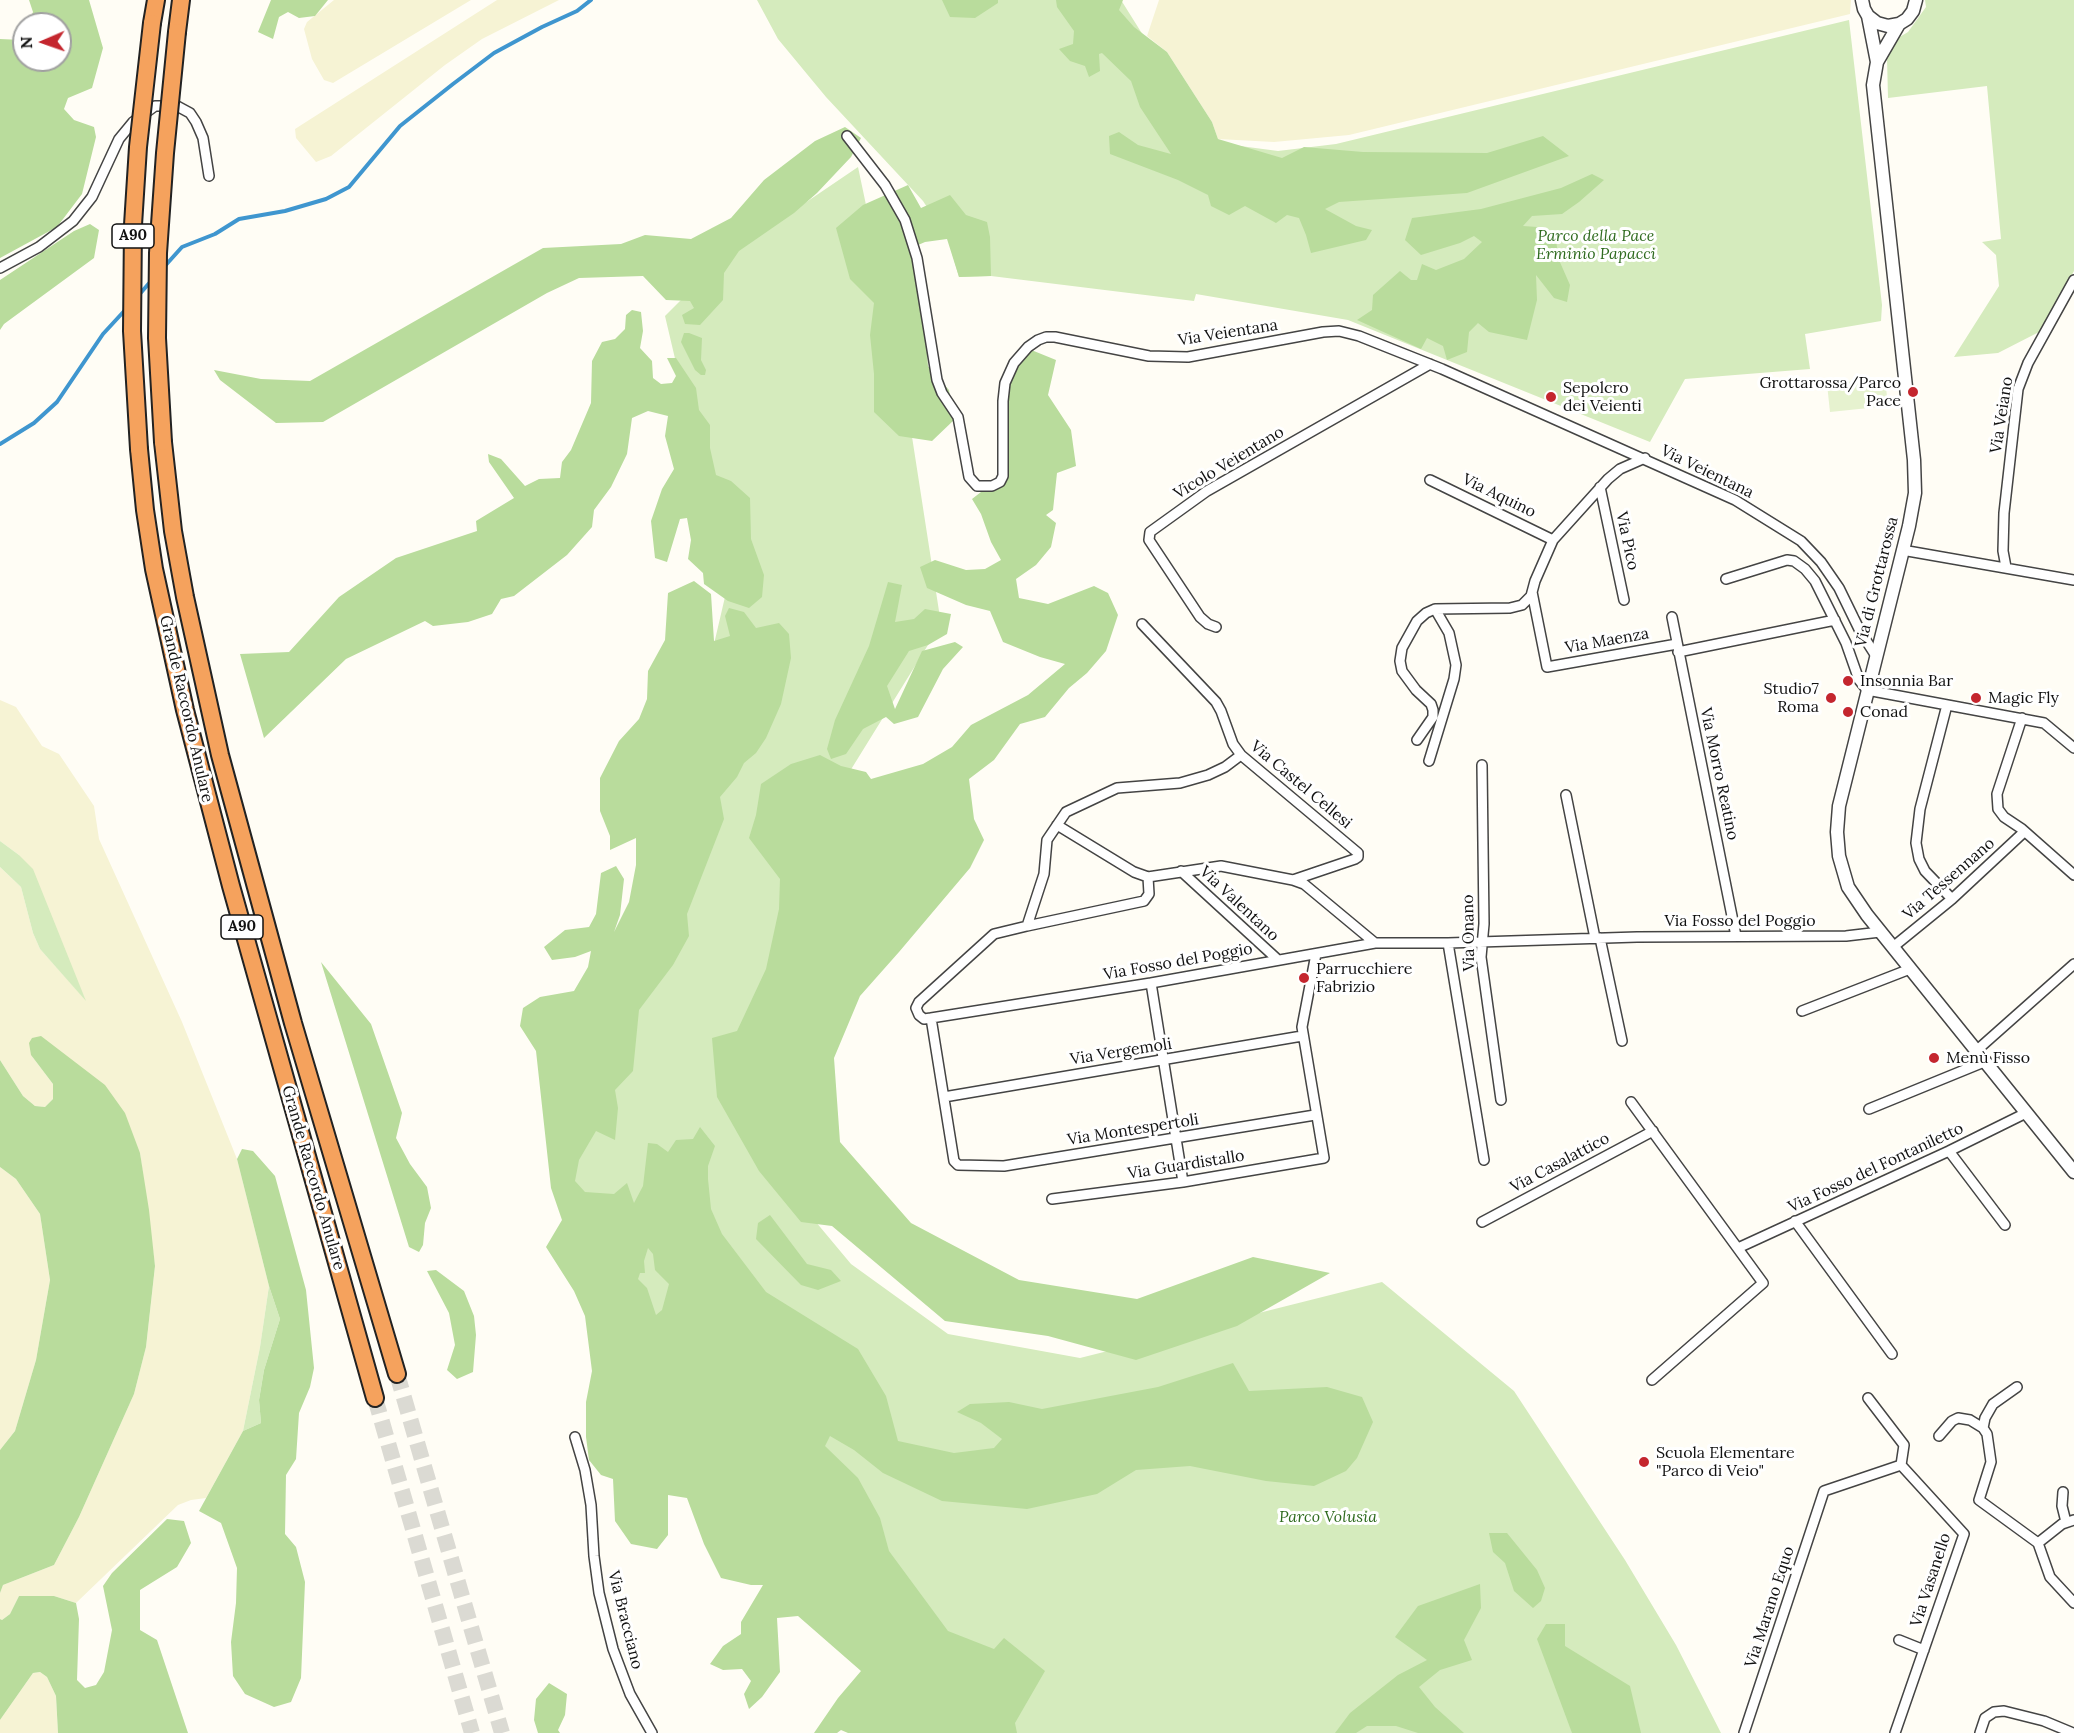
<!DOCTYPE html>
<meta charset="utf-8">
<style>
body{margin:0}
#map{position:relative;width:2074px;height:1733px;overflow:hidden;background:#fffdf5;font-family:Lora,serif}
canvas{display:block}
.north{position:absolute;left:12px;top:12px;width:60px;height:60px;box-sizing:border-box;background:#fff;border:2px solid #a0a0a0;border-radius:50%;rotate:268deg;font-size:16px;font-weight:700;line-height:24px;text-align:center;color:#111}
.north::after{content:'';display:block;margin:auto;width:21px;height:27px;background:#c4262e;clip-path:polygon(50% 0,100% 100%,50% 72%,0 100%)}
</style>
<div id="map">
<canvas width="2074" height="1733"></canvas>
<div class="north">N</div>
</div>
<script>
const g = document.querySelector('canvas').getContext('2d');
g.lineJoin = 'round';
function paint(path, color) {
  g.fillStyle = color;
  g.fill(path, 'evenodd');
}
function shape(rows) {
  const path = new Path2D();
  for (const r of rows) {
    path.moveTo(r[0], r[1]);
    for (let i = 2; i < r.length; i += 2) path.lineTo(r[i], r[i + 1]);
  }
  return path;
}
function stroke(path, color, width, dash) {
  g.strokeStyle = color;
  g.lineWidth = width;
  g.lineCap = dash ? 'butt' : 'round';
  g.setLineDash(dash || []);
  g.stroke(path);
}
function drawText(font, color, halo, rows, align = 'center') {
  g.font = font + ' Lora,serif';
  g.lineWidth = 6;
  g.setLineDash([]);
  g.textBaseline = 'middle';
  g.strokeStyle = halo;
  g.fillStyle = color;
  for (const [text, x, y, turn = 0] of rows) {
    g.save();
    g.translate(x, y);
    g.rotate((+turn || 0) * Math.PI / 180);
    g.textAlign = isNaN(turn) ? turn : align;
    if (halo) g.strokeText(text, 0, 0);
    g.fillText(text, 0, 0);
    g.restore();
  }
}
paint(shape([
 [334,0,471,0,333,83,324,80,312,59,304,29,307,22],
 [497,0,559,0,482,39,445,65,331,156,316,162,296,138,295,129],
 [1159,0,1851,0,1850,14,1349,135,1274,142,1218,139,1212,122,1167,52,1147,36],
 [0,700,16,707,42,746,59,754,94,806,99,839,182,1022,237,1159,269,1286,260,1347,243,1431,206,1498,191,1500,178,1505,76,1603,54,1596,19,1596,10,1614,2,1620,0,1619,0,1593,3,1585,54,1565,79,1517,134,1394,146,1347,155,1266,140,1153,31,1055,53,1084,53,1099,45,1107,35,1106,23,1096,0,1060,0,867,21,887,33,933,40,949,85,999,19,855,0,841],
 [0,1167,16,1179,40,1214,50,1280,36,1360,15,1431,0,1450],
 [40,1672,47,1677,56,1696,58,1733,0,1733,0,1720,33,1673]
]), '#f6f3d4');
paint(shape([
 [757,0,1121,0,1210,142,1278,151,1336,144,1849,20,1882,305,1881,321,1805,334,1810,369,1685,379,1650,442,1348,320,1196,294,1194,301,991,276,959,277,948,239,923,201,826,97,778,39],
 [1925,0,2074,0,2074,271,2039,332,1998,353,1954,357,1999,286,1996,255,1982,242,2001,239,1987,86,1888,98,1887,58,1893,41,1908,32,1926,7],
 [858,167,904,385,941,624,842,784,780,1179,851,1264,948,1334,1080,1358,1382,1282,1514,1391,1625,1560,1676,1645,1721,1733,989,1733,571,1237,546,1048,663,863,728,584,665,316,721,260],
 [0,841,19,855,33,869,86,1001,40,949,33,933,21,887,0,867],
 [269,1286,280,1319,264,1370,259,1400,261,1423,243,1431,260,1347]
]), '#d5ebbd');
paint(shape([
 [29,0,89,0,103,48,92,88,68,98,64,109,74,120,94,127,96,137,82,194,57,227,0,258,0,39,22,40,24,35,24,60,60,60,60,24,28,24,33,12],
 [271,0,328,0,315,16,299,18,288,12,279,17,273,39,258,32],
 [942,0,998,0,998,3,975,18,950,17],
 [1056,0,1123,0,1119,10,1134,27,1167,52,1212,122,1218,139,1282,158,1304,147,1363,152,1487,153,1543,136,1569,156,1467,193,1339,202,1325,209,1356,226,1372,230,1366,240,1311,253,1306,235,1299,218,1287,215,1276,223,1245,206,1229,215,1211,206,1208,195,1178,180,1110,154,1109,136,1119,132,1138,145,1171,154,1140,107,1131,81,1102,53,1099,54,1100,71,1089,77,1085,66,1070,61,1059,49,1073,44,1074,31,1057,7],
 [845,127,861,138,851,157,817,193,794,213,739,251,724,273,723,300,700,325,685,324,682,315,694,308,690,301,666,300,643,276,579,278,547,293,323,422,276,423,220,380,214,370,261,379,310,381,543,248,621,244,645,235,691,239,731,218,764,180,815,141],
 [1592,174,1604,180,1579,202,1562,214,1532,216,1523,226,1537,227,1555,234,1559,260,1570,285,1567,302,1554,298,1536,275,1537,300,1527,340,1489,332,1478,323,1469,332,1467,352,1447,360,1443,346,1427,338,1421,349,1357,320,1372,310,1373,295,1400,271,1411,280,1417,280,1422,264,1436,270,1464,259,1482,242,1474,236,1460,243,1421,255,1405,240,1412,218,1481,209,1561,188],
 [908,185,921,208,950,195,966,215,987,222,990,237,991,276,959,277,947,239,925,242,909,249,923,303,928,366,949,390,954,420,932,441,899,436,874,412,874,374,870,335,874,303,850,279,836,228,863,205],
 [90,224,99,230,94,258,4,324,0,330,0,280,74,231],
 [632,310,641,312,643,331,640,348,652,361,653,378,661,384,672,383,676,376,667,358,676,358,696,388,699,410,710,425,710,448,716,475,731,481,750,498,751,539,764,575,762,597,749,608,728,601,704,584,703,573,688,559,691,540,687,518,680,519,667,562,655,558,651,521,662,489,674,469,665,436,668,416,648,411,632,418,627,454,611,487,594,510,592,527,567,555,514,596,501,599,492,614,468,622,433,626,425,621,346,659,264,738,240,654,289,652,339,597,396,558,477,531,476,521,514,498,489,462,488,454,501,459,525,486,539,479,560,478,562,462,571,450,591,403,592,361,602,342,615,339,625,329,626,315],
 [684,333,689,333,702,338,701,360,706,370,705,375,701,375,695,370,681,342],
 [1024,347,1056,360,1048,395,1071,430,1076,466,1057,473,1053,510,1046,515,1056,523,1051,547,1036,565,1016,579,1019,598,1048,604,1094,586,1108,593,1118,615,1106,651,1087,673,1069,688,1045,717,1020,724,994,760,969,779,974,819,984,840,970,868,899,952,860,996,834,1058,840,1142,911,1223,1019,1280,1137,1299,1253,1257,1330,1273,1237,1326,1136,1360,1048,1336,945,1321,832,1226,801,1222,759,1171,717,1097,712,1038,737,1031,766,969,779,909,780,879,749,838,756,815,761,784,791,764,820,755,841,766,866,772,871,779,923,764,952,747,971,725,1028,695,1065,664,1040,657,1003,642,990,611,966,605,927,588,920,567,935,560,966,570,985,569,1001,560,991,542,981,514,972,499,999,478,1007,387],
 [694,581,711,594,714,641,730,636,725,616,729,608,744,612,756,628,779,623,789,634,791,658,781,704,766,738,756,753,744,763,737,777,720,797,724,819,687,914,689,936,673,965,639,1010,633,1071,615,1090,618,1108,615,1140,596,1131,579,1160,575,1181,585,1192,614,1194,627,1183,634,1203,643,1186,648,1143,657,1144,668,1152,676,1140,693,1139,700,1127,715,1146,708,1166,708,1179,711,1209,722,1234,766,1292,858,1349,886,1396,898,1441,954,1453,994,1448,1002,1439,981,1423,957,1412,970,1404,1009,1402,1042,1409,1158,1387,1233,1363,1249,1391,1327,1387,1362,1397,1373,1422,1357,1458,1346,1471,1314,1486,1266,1481,1190,1466,1136,1470,1097,1494,1027,1509,942,1501,883,1473,854,1450,830,1436,825,1446,858,1478,880,1518,889,1551,948,1631,994,1649,1004,1638,1045,1671,1015,1723,1017,1733,848,1733,841,1730,837,1733,814,1733,838,1698,861,1671,798,1616,777,1618,780,1672,762,1697,749,1709,744,1694,751,1681,742,1669,723,1670,710,1664,723,1646,741,1634,741,1622,763,1585,751,1585,721,1578,704,1544,687,1498,668,1495,668,1535,657,1549,631,1544,615,1521,613,1479,601,1475,589,1460,586,1437,586,1402,592,1371,585,1316,574,1291,546,1247,562,1220,551,1188,536,1051,520,1026,523,1008,540,997,574,991,588,967,591,951,575,957,552,960,544,947,565,930,589,927,596,914,601,873,616,866,624,879,620,915,614,932,629,902,636,865,636,838,610,850,610,836,600,811,600,778,619,741,639,719,647,699,648,671,665,640,668,593],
 [648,1248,653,1254,655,1270,669,1284,662,1310,656,1315,647,1288,638,1279,640,1273,645,1273,644,1261],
 [888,582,902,585,895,622,914,619,925,609,951,614,947,634,928,645,909,651,887,686,895,709,922,651,955,642,963,647,943,669,918,717,894,724,886,717,863,729,846,754,831,759,827,749,835,720,869,646],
 [321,962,371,1024,402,1113,396,1138,410,1164,427,1187,431,1208,425,1223,423,1245,419,1252,409,1247],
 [41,1036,105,1085,125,1113,140,1153,149,1210,155,1266,146,1347,134,1394,79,1517,54,1565,3,1585,0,1593,0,1450,15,1431,36,1360,50,1280,40,1214,16,1179,0,1167,0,1060,23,1096,35,1106,45,1107,53,1099,53,1084,31,1055,29,1043,32,1038],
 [242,1149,253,1151,275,1176,306,1290,314,1368,310,1387,299,1413,296,1459,286,1475,285,1534,296,1547,305,1582,301,1678,291,1702,274,1707,245,1694,233,1676,231,1642,236,1603,237,1568,221,1523,199,1511,243,1431,261,1423,259,1400,264,1370,280,1319,269,1286,237,1159],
 [770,1215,807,1264,831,1270,841,1281,818,1290,801,1285,756,1239,758,1223],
 [436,1270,464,1291,474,1316,476,1335,473,1372,457,1379,447,1370,455,1345,449,1313,427,1271],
 [167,1519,184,1521,191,1543,177,1567,140,1590,140,1630,157,1640,188,1733,58,1733,56,1696,47,1677,40,1672,33,1673,0,1720,0,1619,2,1620,10,1614,19,1596,54,1596,76,1603,79,1619,77,1680,85,1688,96,1685,104,1672,112,1630,103,1586,112,1573],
 [1489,1533,1507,1533,1537,1570,1545,1588,1541,1601,1533,1608,1514,1591,1505,1563,1493,1552],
 [1480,1584,1481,1608,1464,1640,1472,1660,1440,1670,1419,1687,1435,1707,1464,1733,1418,1733,1396,1726,1367,1726,1356,1733,1335,1733,1350,1713,1398,1675,1427,1660,1395,1637,1418,1606],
 [1546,1624,1565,1624,1565,1646,1630,1686,1641,1733,1572,1733,1537,1639],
 [549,1683,567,1694,565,1715,558,1730,560,1733,538,1733,534,1720,536,1699]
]), '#b9dc9c');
paint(shape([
 [1885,378,1888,406,1830,412,1827,384]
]), '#e6f2cf');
stroke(shape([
 [164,267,182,247,215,234,239,219,285,211,326,199,349,187,400,126,453,84,494,53,542,27,577,11,591,0],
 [138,296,151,281],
 [0,444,34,423,57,402,103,334,127,308]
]), '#3f96cf', 4);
stroke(shape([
 [397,1374,502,1733],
 [375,1398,472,1733]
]), '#dbdad3', 16, [16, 8]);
const minor = shape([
 [847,136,885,185,905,220,917,258,937,380,942,393,958,417,969,477,977,486,992,486,1000,482,1003,476,1003,401,1005,383,1014,363,1028,347,1038,340,1046,337,1055,337,1149,356,1188,357,1323,332,1339,331,1359,336,1442,369,1735,500,1801,541,1821,562,1839,588,1860,631,1876,656],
 [0,268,39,247,73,221,92,197,119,139,133,122,155,106,177,106,190,113,196,122,203,138,209,176],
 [1430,480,1553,540],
 [1600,487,1624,600],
 [1902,550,2074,580],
 [2006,567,2003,551,2004,513,2018,389,2028,363,2074,280],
 [1726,579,1787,560,1794,561,1805,569,1815,581,1846,643,1859,680,1867,690,2044,723,2074,748],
 [1532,592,1547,667,1677,644],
 [1672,617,1736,936],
 [1142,624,1216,702,1221,711,1233,744,1241,755,1358,853,1358,857,1355,859,1293,880],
 [1216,627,1208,624,1200,617,1149,540,1150,532,1207,491,1430,364],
 [1678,652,1835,620],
 [1947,705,1920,809,1916,843,1919,859,1925,871,1952,899],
 [2022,718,1997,794,1998,809,2004,817,2022,829,2074,875],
 [1417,740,1433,717,1433,710,1431,704,1416,690,1402,671,1400,661,1402,648,1417,621,1426,613,1435,609,1510,608,1522,605,1531,596,1535,581,1553,540,1608,479,1620,469,1645,458],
 [1241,755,1225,767,1208,775,1180,783,1117,788,1066,812,1047,840,1044,874,1027,926,994,934,919,1002,916,1008,919,1015,924,1019,931,1018,1151,983,1375,943,1448,943,1637,937,1846,936,1880,932],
 [1429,761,1454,679,1456,665,1449,633,1435,609],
 [1482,765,1484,924,1481,957,1501,1100],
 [1566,795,1595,938],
 [1057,825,1134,872,1148,877],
 [1181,871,1277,959],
 [1027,926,1144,901,1149,894,1148,877,1221,866,1293,880,1304,884,1375,943],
 [1600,938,1622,1041],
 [1448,943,1484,1160],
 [1893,947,1952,899,2024,832],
 [1151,983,1183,1182],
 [1802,1011,1910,969],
 [931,1018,954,1161,958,1165,1004,1166,1315,1115],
 [1976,1051,2074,964],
 [944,1097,1302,1036],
 [1631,1102,1763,1283,1652,1380],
 [1869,1109,1984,1062],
 [1949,1151,2005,1225],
 [1052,1199,1183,1182,1324,1158,1302,1027,1316,954],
 [1795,1221,1892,1354],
 [1482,1222,1653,1131],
 [1738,1248,1949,1151,2026,1113],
 [1868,1398,1904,1445,1901,1465],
 [1983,1428,1985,1418,1993,1404,2017,1387],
 [1939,1436,1952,1421,1958,1418,1970,1420,1983,1428,1987,1434,1991,1462,1979,1500,2038,1543,2050,1577,2074,1603],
 [575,1437,585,1470,591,1505,594,1556,599,1593,613,1649,630,1694,652,1733],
 [2063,1492,2062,1506,2066,1522],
 [2038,1543,2062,1524,2074,1520],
 [1899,1640,1924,1650],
 [1744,1733,1824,1491,1901,1465,1964,1534,1895,1733],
 [1980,1733,1985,1718,1994,1712,2004,1711,2044,1721,2073,1733]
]);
const tertiary = shape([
 [1862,0,1864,9,1868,16,1877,23,1888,26,1899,24,1907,19,1913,11,1916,0],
 [1868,16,1877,62],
 [1899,24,1877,62,1873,85,1914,460,1915,493,1909,526,1839,806,1837,832,1839,856,1848,887,1867,915,2074,1172]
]);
const motorway = shape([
 [152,23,156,0],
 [177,32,181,0],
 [163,442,173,531,185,597,220,755,293,1023,397,1374],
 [139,449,145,510,154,569,185,710,231,886,375,1398]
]);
stroke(minor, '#444', 12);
stroke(tertiary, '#444', 15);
stroke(motorway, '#222', 20);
stroke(minor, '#fff', 9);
stroke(tertiary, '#fff', 12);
stroke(motorway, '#f5a25d', 16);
const motorwayBridge = shape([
 [163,442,157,338,158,253,165,153,177,32],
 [139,449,132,331,133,225,138,147,152,23]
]);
stroke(motorwayBridge, '#222', 20, []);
stroke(motorwayBridge, '#f5a25d', 16);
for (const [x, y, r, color] of [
 [1913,392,6,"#c4262e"],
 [1551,397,6,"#c4262e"],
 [1848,681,6,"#c4262e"],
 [1831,698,6,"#c4262e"],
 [1976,698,6,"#c4262e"],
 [1848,712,6,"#c4262e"],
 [1304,978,6,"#c4262e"],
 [1934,1058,6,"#c4262e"],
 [1644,1462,6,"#c4262e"]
]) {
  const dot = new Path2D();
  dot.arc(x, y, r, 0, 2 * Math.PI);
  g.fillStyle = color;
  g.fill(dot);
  stroke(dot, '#fff', 2);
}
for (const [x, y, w] of [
 [133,236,42],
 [242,927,42]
]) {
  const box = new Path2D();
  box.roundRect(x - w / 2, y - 12, w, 24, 4.5);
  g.fillStyle = '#fff';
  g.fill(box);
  stroke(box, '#111', 1.5);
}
drawText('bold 15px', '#111', null, [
 ["A90",133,236],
 ["A90",242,927]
]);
drawText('italic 16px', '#2f6b1f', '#fff', [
 ["Parco della Pace",1596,236],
 ["Erminio Papacci",1596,254],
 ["Parco Volusia",1328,1517]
]);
drawText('16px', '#111', '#fff', [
 ["Via Veientana",1228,333,-9],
 ["Via Veiano",2002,415,-81],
 ["Vicolo Veientano",1229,463,-31],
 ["Via Veientana",1707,472,26],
 ["Via Aquino",1499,496,26],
 ["Via Pico",1627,541,78],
 ["Via di Grottarossa",1877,582,-76],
 ["Via Maenza",1607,641,-10],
 ["Grande Raccordo Anulare",186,709,77],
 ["Via Morro Reatino",1719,774,78],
 ["Via Castel Cellesi",1301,785,40],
 ["Via Tessennano",1949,879,-41],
 ["Via Valentano",1239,904,43],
 ["Via Fosso del Poggio",1740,921],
 ["Via Onano",1469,933,-91],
 ["Via Fosso del Poggio",1178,962,-10],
 ["Via Vergemoli",1121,1052,-9],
 ["Via Montespertoli",1133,1130,-9],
 ["Via Casalattico",1560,1163,-28],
 ["Via Guardistallo",1186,1165,-9],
 ["Via Fosso del Fontaniletto",1876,1168,-25],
 ["Grande Raccordo Anulare",313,1178,74],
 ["Via Vasanello",1931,1580,-72],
 ["Via Marano Equo",1770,1607,-72],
 ["Via Bracciano",625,1620,76]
]);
drawText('16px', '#111', '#fff', [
 ["Grottarossa/Parco",1901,383,"right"],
 ["Pace",1901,401,"right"],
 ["Sepolcro",1563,388],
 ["dei Veienti",1563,406],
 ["Insonnia Bar",1860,681],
 ["Studio7",1819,689,"right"],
 ["Roma",1819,707,"right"],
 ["Magic Fly",1988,698],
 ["Conad",1860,712],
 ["Parrucchiere",1316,969],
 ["Fabrizio",1316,987],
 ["Menù Fisso",1946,1058],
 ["Scuola Elementare",1656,1453],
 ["\"Parco di Veio\"",1656,1471]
], 'left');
</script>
